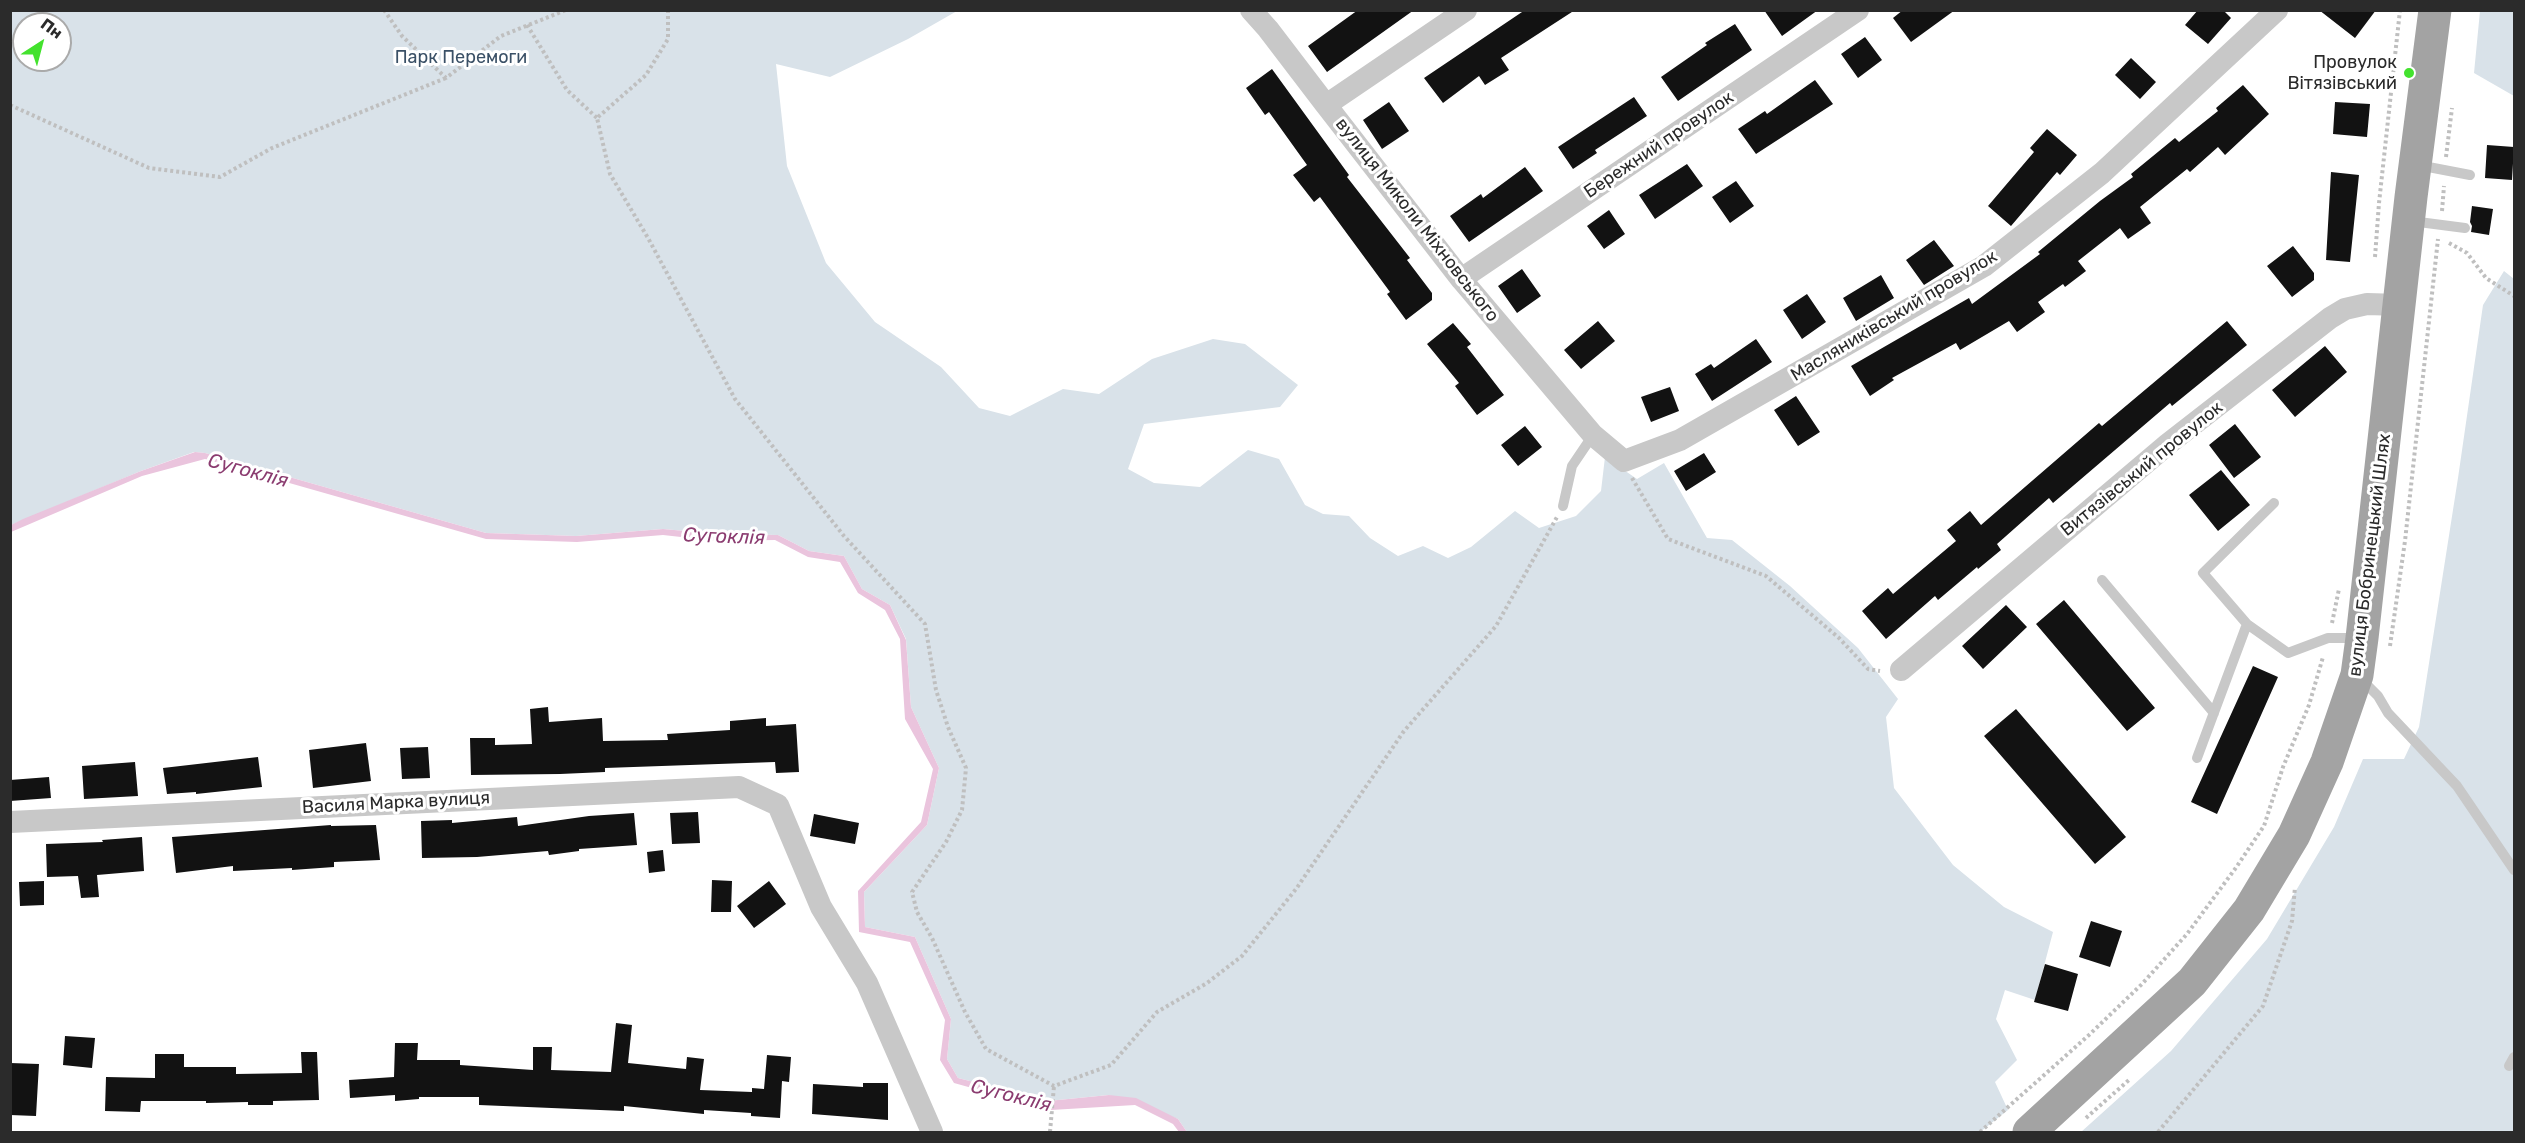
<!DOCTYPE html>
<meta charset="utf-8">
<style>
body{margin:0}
#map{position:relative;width:2525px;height:1143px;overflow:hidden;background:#fff;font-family:Rubik,sans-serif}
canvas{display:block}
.frame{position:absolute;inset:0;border:12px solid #2b2b2b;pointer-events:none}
.north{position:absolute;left:12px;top:12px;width:60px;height:60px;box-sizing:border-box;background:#fff;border:2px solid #aaa;border-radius:50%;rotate:36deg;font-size:16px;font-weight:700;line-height:24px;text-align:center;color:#2b2b2b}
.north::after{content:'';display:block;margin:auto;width:21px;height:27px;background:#43e22e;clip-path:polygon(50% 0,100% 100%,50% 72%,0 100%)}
</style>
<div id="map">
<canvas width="2525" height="1143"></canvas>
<div class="frame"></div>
<div class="north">Пн</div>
</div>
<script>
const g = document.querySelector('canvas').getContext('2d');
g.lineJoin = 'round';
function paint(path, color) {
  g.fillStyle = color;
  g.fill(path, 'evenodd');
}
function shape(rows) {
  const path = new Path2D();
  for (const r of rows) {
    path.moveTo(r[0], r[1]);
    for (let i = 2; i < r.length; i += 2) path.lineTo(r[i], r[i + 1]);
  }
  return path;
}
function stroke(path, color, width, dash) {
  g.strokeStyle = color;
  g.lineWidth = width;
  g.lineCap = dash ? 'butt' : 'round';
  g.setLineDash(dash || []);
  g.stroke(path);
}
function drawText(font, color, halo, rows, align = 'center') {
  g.font = font + ' Rubik,sans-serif';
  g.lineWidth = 6;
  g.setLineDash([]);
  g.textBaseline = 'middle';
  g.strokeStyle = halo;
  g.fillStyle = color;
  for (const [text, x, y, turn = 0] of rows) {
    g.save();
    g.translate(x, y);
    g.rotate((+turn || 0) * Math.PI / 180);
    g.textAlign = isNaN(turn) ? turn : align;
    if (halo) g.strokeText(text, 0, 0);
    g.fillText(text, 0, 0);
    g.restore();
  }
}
paint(shape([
 [11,11,957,11,908,39,830,77,776,64,787,166,826,263,875,322,941,367,979,408,1010,416,1063,389,1099,394,1152,359,1213,339,1245,344,1298,385,1280,407,1144,424,1128,469,1154,483,1200,487,1248,450,1279,459,1305,505,1323,514,1349,516,1370,538,1398,556,1423,546,1448,558,1471,547,1515,511,1539,528,1576,516,1601,491,1605,457,1637,479,1664,463,1707,538,1732,540,1790,586,1858,648,1898,699,1886,717,1894,788,1953,865,2004,907,2053,932,2035,1000,2005,990,1996,1019,2017,1060,1995,1082,2008,1110,1980,1132,1187,1132,1178,1119,1109,1095,1048,1101,958,1078,947,1059,951,1019,915,937,865,927,864,892,927,825,939,768,911,707,906,639,890,605,862,589,844,556,809,551,778,535,718,534,663,529,576,536,486,533,205,453,194,452,141,471,11,525],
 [24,24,60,24,60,60,24,60],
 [2480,11,2514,11,2514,96,2474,73],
 [2504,271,2514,279,2514,1132,2081,1132,2171,1051,2267,939,2334,827,2363,759,2404,759,2419,727,2458,478,2483,305]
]), '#d9e2e9');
paint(shape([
 [195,452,205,453,486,533,576,536,663,529,718,534,778,535,809,551,844,556,862,589,890,605,906,640,911,707,939,768,927,825,864,892,865,927,915,937,951,1019,947,1059,958,1078,1048,1101,1109,1095,1136,1098,1178,1119,1187,1132,1179,1132,1173,1124,1135,1105,1051,1110,954,1083,940,1060,945,1020,910,942,859,932,858,891,921,822,933,769,905,719,900,639,885,610,858,593,840,562,808,557,775,540,717,541,663,535,577,542,486,539,205,459,142,476,11,532,11,525,23,519,141,471]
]), '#eac4dd');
paint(shape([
 [1358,10,1414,10,1327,72,1308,46],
 [1525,10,1575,10,1501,58,1509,70,1485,85,1479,76,1443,103,1424,78],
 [1764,10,1818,10,1782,36],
 [1903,10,1955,10,1911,42,1893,18],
 [2198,10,2223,10,2231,18,2208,44,2185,25],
 [2319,10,2376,10,2355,38],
 [1735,24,1752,50,1678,101,1661,77,1707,45,1705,43],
 [1865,37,1882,60,1858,78,1841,54],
 [2131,58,2156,82,2140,99,2115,75],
 [1272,69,1349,175,1347,177,1410,258,1407,260,1432,293,1432,300,1406,320,1387,294,1390,292,1320,197,1314,202,1293,175,1307,165,1269,112,1265,115,1246,88],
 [1815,80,1833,104,1756,154,1738,129,1765,111,1767,114],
 [2243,85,2269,114,2225,155,2218,147,2190,172,2187,169,2140,207,2151,223,2128,239,2120,228,2078,261,2086,271,2065,287,2063,284,2038,302,2045,312,2017,332,2009,321,1960,350,1956,343,1892,378,1894,380,1870,396,1851,366,1969,298,1972,304,2040,254,2038,252,2100,201,2133,177,2131,174,2175,138,2179,142,2218,111,2216,108],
 [1634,97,1647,116,1595,150,1597,153,1573,169,1558,147],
 [1389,102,1409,131,1382,149,1363,120],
 [2335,102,2370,104,2367,137,2333,134],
 [2047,129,2077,155,2060,175,2057,172,2011,226,1988,206,2034,152,2030,148],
 [2487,145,2514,147,2512,180,2485,178],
 [1687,164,1703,186,1655,219,1639,195],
 [1525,167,1543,191,1469,242,1450,216,1481,194,1483,198],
 [2331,172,2359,175,2350,262,2326,260],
 [1736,181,1754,206,1730,223,1712,197],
 [2472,206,2493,209,2489,235,2471,232,2472,226,2470,222],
 [1609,210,1625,234,1604,249,1587,226],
 [1934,240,1954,266,1924,285,1906,260],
 [2293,246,2314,273,2314,280,2292,297,2267,266],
 [1522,269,1541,296,1517,313,1498,286],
 [1881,275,1894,298,1856,321,1843,298],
 [1807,294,1826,322,1802,339,1783,310],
 [1598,321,1615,341,1581,369,1564,350],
 [2227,321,2247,345,2172,406,2170,403,2053,503,2049,498,1997,544,2001,550,1978,569,1977,567,1938,600,1935,596,1886,639,1862,611,1888,588,1893,594,1956,541,1947,530,1970,511,1981,525,2099,423,2102,426],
 [1453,323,1471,344,1467,347,1504,395,1477,415,1455,386,1459,383,1427,344],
 [1756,339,1772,362,1712,401,1695,374,1711,364,1714,368],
 [2325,346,2347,372,2295,417,2272,390],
 [1670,387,1679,411,1651,422,1641,397],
 [1796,396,1820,432,1798,446,1774,410],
 [2235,424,2261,457,2234,478,2209,445],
 [1525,426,1542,447,1518,466,1501,445],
 [1704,453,1716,472,1686,491,1674,471],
 [2221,470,2250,505,2218,531,2189,495],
 [2064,600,2155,708,2127,731,2036,624],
 [2006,605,2027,627,1983,669,1962,646],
 [2253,666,2278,677,2217,814,2191,802],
 [548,707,549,722,602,718,603,741,668,740,667,734,730,730,730,721,766,718,766,726,796,724,799,772,776,773,775,762,605,768,605,772,560,774,471,775,470,738,495,738,495,745,532,744,530,709],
 [2016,709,2126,837,2095,864,1984,736],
 [366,743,371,781,313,788,309,750],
 [428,747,430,778,402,779,400,748],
 [258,757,262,787,196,794,196,792,167,794,163,768],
 [135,762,138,796,84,799,82,766],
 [49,777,51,798,10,801,10,780],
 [698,812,700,843,672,844,670,813],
 [634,813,637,845,579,849,579,851,549,855,548,851,477,857,422,858,421,821,452,820,452,823,517,817,518,826,589,816],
 [814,814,859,823,855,844,810,836],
 [331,825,331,826,376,825,380,860,334,862,334,867,292,870,292,868,233,871,233,866,176,873,172,837],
 [142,837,144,871,97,875,99,897,81,898,78,876,47,877,46,844,103,842,102,840],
 [663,850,665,871,649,873,647,852],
 [712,880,732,881,731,912,711,912],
 [44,881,44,905,20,906,19,882],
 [769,881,786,904,754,928,737,906],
 [2091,921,2122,931,2110,967,2079,957],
 [2045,964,2078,974,2068,1011,2034,1002],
 [616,1023,632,1025,628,1063,686,1069,687,1057,704,1059,700,1090,752,1092,752,1088,764,1089,767,1055,791,1057,789,1082,782,1081,780,1118,751,1116,751,1113,704,1110,704,1114,624,1106,624,1111,479,1105,479,1097,419,1097,419,1099,395,1101,395,1095,350,1098,349,1080,394,1077,395,1043,418,1043,417,1060,460,1060,460,1065,533,1070,533,1047,552,1047,551,1070,611,1072],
 [65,1036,95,1038,92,1068,63,1065],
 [301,1052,317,1052,319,1100,273,1101,273,1105,248,1105,248,1102,206,1103,206,1101,141,1101,140,1112,105,1111,106,1077,155,1078,155,1054,184,1054,184,1067,236,1067,236,1074,302,1073],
 [10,1063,39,1064,36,1116,10,1115],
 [863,1083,888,1083,888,1120,812,1114,813,1084,863,1087]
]), '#121212');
stroke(shape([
 [384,10,402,36,446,78,501,36,566,10],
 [668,10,668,39,646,75,597,118,610,174,648,238,735,399,844,536,925,624,936,690,948,727,966,768,962,810,946,842,912,892,917,912,932,938,965,1012,986,1049,1054,1086,1111,1065,1157,1012,1207,983,1242,956,1296,889,1404,731,1496,626,1557,517],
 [527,25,567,90,597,118],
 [10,105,149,168,220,177,272,148,446,78],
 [2446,157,2452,108],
 [2442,211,2444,186],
 [2449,243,2467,253,2486,278,2514,296],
 [2375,257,2379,203,2400,10],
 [1632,478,1668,539,1766,576,1839,638,1868,669,1880,671],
 [2332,623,2339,589],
 [2390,646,2405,541,2438,239],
 [2086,1118,2130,1079],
 [1050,1132,1054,1086],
 [1980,1132,2089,1035,2142,984,2187,934,2235,869,2264,826,2283,767,2309,705,2323,657],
 [2158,1132,2263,1006,2292,921,2295,887]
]), '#bfbfbf', 4, [3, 3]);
stroke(shape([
 [2418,165,2470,175],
 [2411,221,2465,228],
 [1563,506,1572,466,1593,435],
 [2102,580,2214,713],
 [2247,624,2203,573,2274,503],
 [2361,679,2378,696,2388,713,2457,786,2514,870],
 [2197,758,2247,624,2288,653,2328,638,2359,638],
 [2509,1066,2514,1057]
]), '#c8c8c8', 10);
stroke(shape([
 [1251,10,1268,29,1326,105],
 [1466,10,1326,105,1461,279,1593,435,1624,461,1680,440,1984,266,2102,173,2277,10],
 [1461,279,1858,10],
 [1901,670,2168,444,2330,318,2345,309,2367,304,2400,305],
 [10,822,739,787,778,805,821,907,867,983,932,1132]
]), '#c8c8c8', 22);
stroke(shape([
 [2029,1132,2192,982,2249,910,2294,835,2327,762,2357,675,2362,638,2411,197,2435,10]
]), '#a3a3a3', 33);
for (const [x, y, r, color] of [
 [2409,73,6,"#43e22e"]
]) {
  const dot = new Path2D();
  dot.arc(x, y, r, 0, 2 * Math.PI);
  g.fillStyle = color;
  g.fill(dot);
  stroke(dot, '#fff', 2);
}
drawText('18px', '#3a5066', '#fff', [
 ["Парк Перемоги",461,58]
]);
drawText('18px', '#2b2b2b', '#fff', [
 ["Провулок",2397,63],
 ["Вітязівський",2397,84]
], 'right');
drawText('18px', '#2b2b2b', '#fff', [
 ["Бережний провулок",1659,145,-34],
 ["вулиця Миколи Міхновського",1417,220,52],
 ["Масляниківський провулок",1894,316,-31],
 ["Витязівський провулок",2142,469,-39],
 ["вулиця Бобринецький Шлях",2370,555,-83],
 ["Василя Марка вулиця",396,803,-3]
]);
drawText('italic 20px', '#8b3c70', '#fff', [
 ["Сугоклія",248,471,15],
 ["Сугоклія",724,537,2],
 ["Сугоклія",1011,1096,14]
]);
</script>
